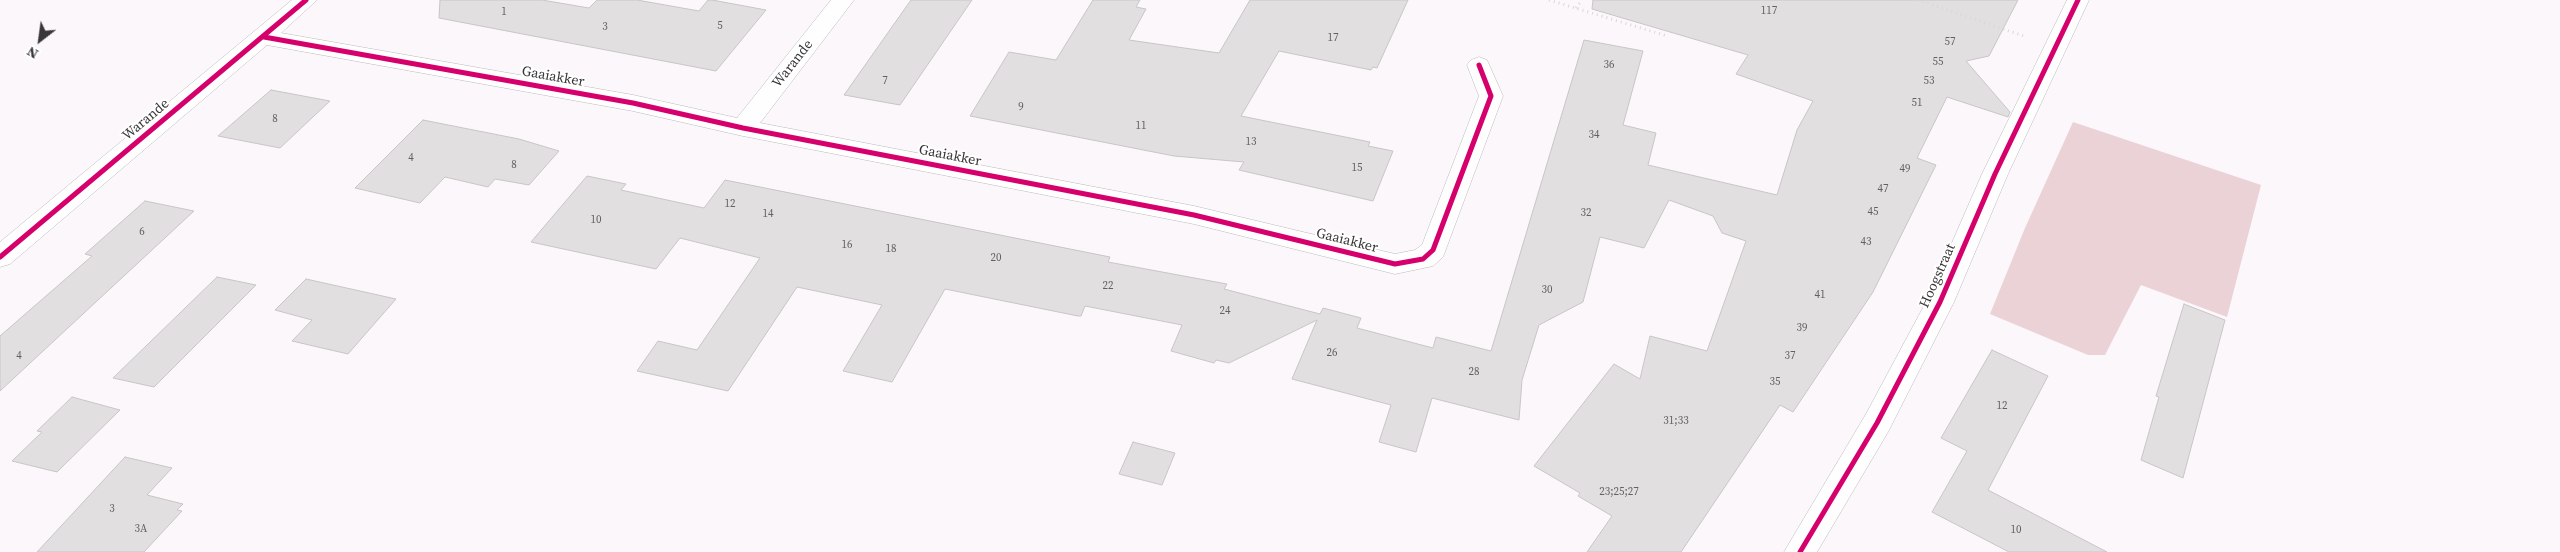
<!DOCTYPE html>
<style>
body{margin:0}
#map{position:relative;width:2560px;height:552px;overflow:hidden;background:#fcf7fb;font-family:"Source Serif 4",serif}
canvas{display:block}
.north{position:absolute;left:15px;top:15px;width:50px;height:50px;-webkit-text-stroke:4px #fff;paint-order:stroke;rotate:210deg;font-size:14px;font-weight:700;line-height:20px;text-align:center;color:#393638}
.north::after{content:'';display:block;margin:auto;width:18px;height:22px;background:#393638;clip-path:polygon(50% 0,100% 100%,50% 72%,0 100%)}
</style>
<div id="map">
<canvas width="2560" height="552"></canvas>
<div class="north">N</div>
</div>
<script>
const g = document.querySelector('canvas').getContext('2d');
g.lineJoin = 'round';
function paint(path, color) {
  g.fillStyle = color;
  g.fill(path, 'evenodd');
}
function shape(rows) {
  const path = new Path2D();
  for (const r of rows) {
    path.moveTo(r[0], r[1]);
    for (let i = 2; i < r.length; i += 2) path.lineTo(r[i], r[i + 1]);
  }
  return path;
}
function stroke(path, color, width, dash) {
  g.strokeStyle = color;
  g.lineWidth = width;
  g.lineCap = dash ? 'butt' : 'round';
  g.setLineDash(dash || []);
  g.stroke(path);
}
function drawText(font, color, halo, rows, align = 'center') {
  g.font = font + ' "Source Serif 4",serif';
  g.lineWidth = 4;
  g.setLineDash([]);
  g.textBaseline = 'middle';
  g.strokeStyle = halo;
  g.fillStyle = color;
  for (const [text, x, y, turn = 0] of rows) {
    g.save();
    g.translate(x, y);
    g.rotate((+turn || 0) * Math.PI / 180);
    g.textAlign = isNaN(turn) ? turn : align;
    if (halo) g.strokeText(text, 0, 0);
    g.fillText(text, 0, 0);
    g.restore();
  }
}
paint(shape([
 [2073,122,2261,185,2227,317,2141,285,2105,355,2088,355,1990,314,2025,228]
]), '#ead2d7');
const building = shape([
 [440,0,542,0,589,8,597,0,637,0,699,11,708,0,712,0,766,10,716,71,439,18,440,0],
 [911,0,972,0,900,105,844,95,911,0],
 [1093,0,1140,0,1136,7,1146,9,1129,40,1219,53,1250,0,1408,0,1377,68,1373,67,1371,70,1279,51,1241,116,1370,142,1368,146,1393,151,1373,201,1239,170,1244,162,1174,156,970,116,1009,52,1056,60,1093,0],
 [1593,0,2018,0,1989,56,1966,61,2010,112,2008,117,1947,97,1917,158,1936,165,1873,292,1793,412,1780,405,1681,552,1587,552,1612,516,1578,496,1580,493,1534,466,1614,364,1640,379,1650,336,1707,351,1746,241,1722,233,1713,216,1669,200,1644,248,1600,237,1583,302,1539,325,1522,380,1519,420,1432,398,1416,452,1379,442,1391,405,1292,379,1317,320,1229,363,1216,360,1214,363,1171,351,1182,325,1085,306,1081,316,1078,316,945,289,892,382,843,371,882,305,797,287,728,391,637,371,658,341,697,350,760,258,680,238,656,269,531,242,587,176,626,184,621,190,704,208,725,180,1110,257,1108,262,1227,284,1224,289,1320,314,1323,308,1361,318,1357,328,1433,348,1436,337,1491,351,1584,40,1643,51,1623,125,1656,133,1648,165,1777,195,1797,130,1813,101,1736,74,1748,55,1592,9,1593,0],
 [271,90,330,101,280,148,218,136,271,90],
 [423,120,519,139,559,151,529,185,495,179,488,187,445,177,420,203,355,188,423,120],
 [145,201,194,211,0,391,0,336,92,256,85,254,145,201],
 [217,277,256,285,154,387,113,378,217,277],
 [306,279,396,299,348,354,292,341,312,320,275,310,306,279],
 [2184,304,2225,320,2183,478,2141,460,2159,397,2156,396,2184,304],
 [1992,350,2048,376,1988,490,2107,552,2009,552,1932,512,1967,451,1941,438,1992,350],
 [72,397,120,410,57,472,12,461,42,432,37,431,72,397],
 [1133,442,1175,453,1162,485,1119,474,1133,442],
 [125,457,172,468,147,495,183,504,177,510,182,511,144,552,37,552,125,457]
]);
paint(building, '#e2dfe1');
stroke(building, '#c8c5c7', 1);
const minor = shape([
 [292,0,317,0,281,33,633,95,737,118,831,0,854,0,760,123,1194,206,1395,254,1415,250,1422,245,1479,96,1467,65,1471,60,1479,57,1487,60,1503,96,1443,257,1433,266,1395,274,1194,224,743,136,633,111,267,45,10,264,0,267,0,242,292,0],
 [2067,0,2089,0,2008,174,1954,302,1888,432,1817,552,1784,552,1866,414,1926,302,1982,174,2067,0]
]);
stroke(minor, '#bcb9bc', 1);
stroke(shape([
 [1549,0,1667,36],
 [1918,0,2024,36],
 [1576,8,1582,0]
]), '#d9d8d9', 3, [1, 4]);
paint(minor, '#fffefe');
stroke(shape([
 [264,37,633,103,743,128,1194,215,1395,264,1423,259,1433,250,1491,96,1479,65],
 [0,257,306,0],
 [1800,552,1877,423,1940,302,1995,174,2078,0]
]), '#d6006c', 5);
drawText('11px', '#636062', null, [
 ["117",1769,11],
 ["1",504,12],
 ["5",720,26],
 ["3",605,27],
 ["17",1333,38],
 ["57",1950,42],
 ["55",1938,62],
 ["36",1609,65],
 ["7",885,81],
 ["53",1929,81],
 ["51",1917,103],
 ["9",1021,107],
 ["8",275,119],
 ["11",1141,126],
 ["34",1594,135],
 ["13",1251,142],
 ["4",411,158],
 ["8",514,165],
 ["15",1357,168],
 ["49",1905,169],
 ["47",1883,189],
 ["12",730,204],
 ["45",1873,212],
 ["32",1586,213],
 ["14",768,214],
 ["10",596,220],
 ["6",142,232],
 ["43",1866,242],
 ["16",847,245],
 ["18",891,249],
 ["20",996,258],
 ["22",1108,286],
 ["30",1547,290],
 ["41",1820,295],
 ["24",1225,311],
 ["39",1802,328],
 ["26",1332,353],
 ["4",19,356],
 ["37",1790,356],
 ["28",1474,372],
 ["35",1775,382],
 ["12",2002,406],
 ["31;33",1676,421],
 ["23;25;27",1619,492],
 ["3",112,509],
 ["3A",141,529],
 ["10",2016,530]
]);
drawText('14px', '#393638', '#fff', [
 ["Warande",793,64,-52],
 ["Gaaiakker",553,77,10],
 ["Warande",146,120,-40],
 ["Gaaiakker",950,156,11],
 ["Gaaiakker",1347,241,14],
 ["Hoogstraat",1938,276,-66]
]);
</script>
